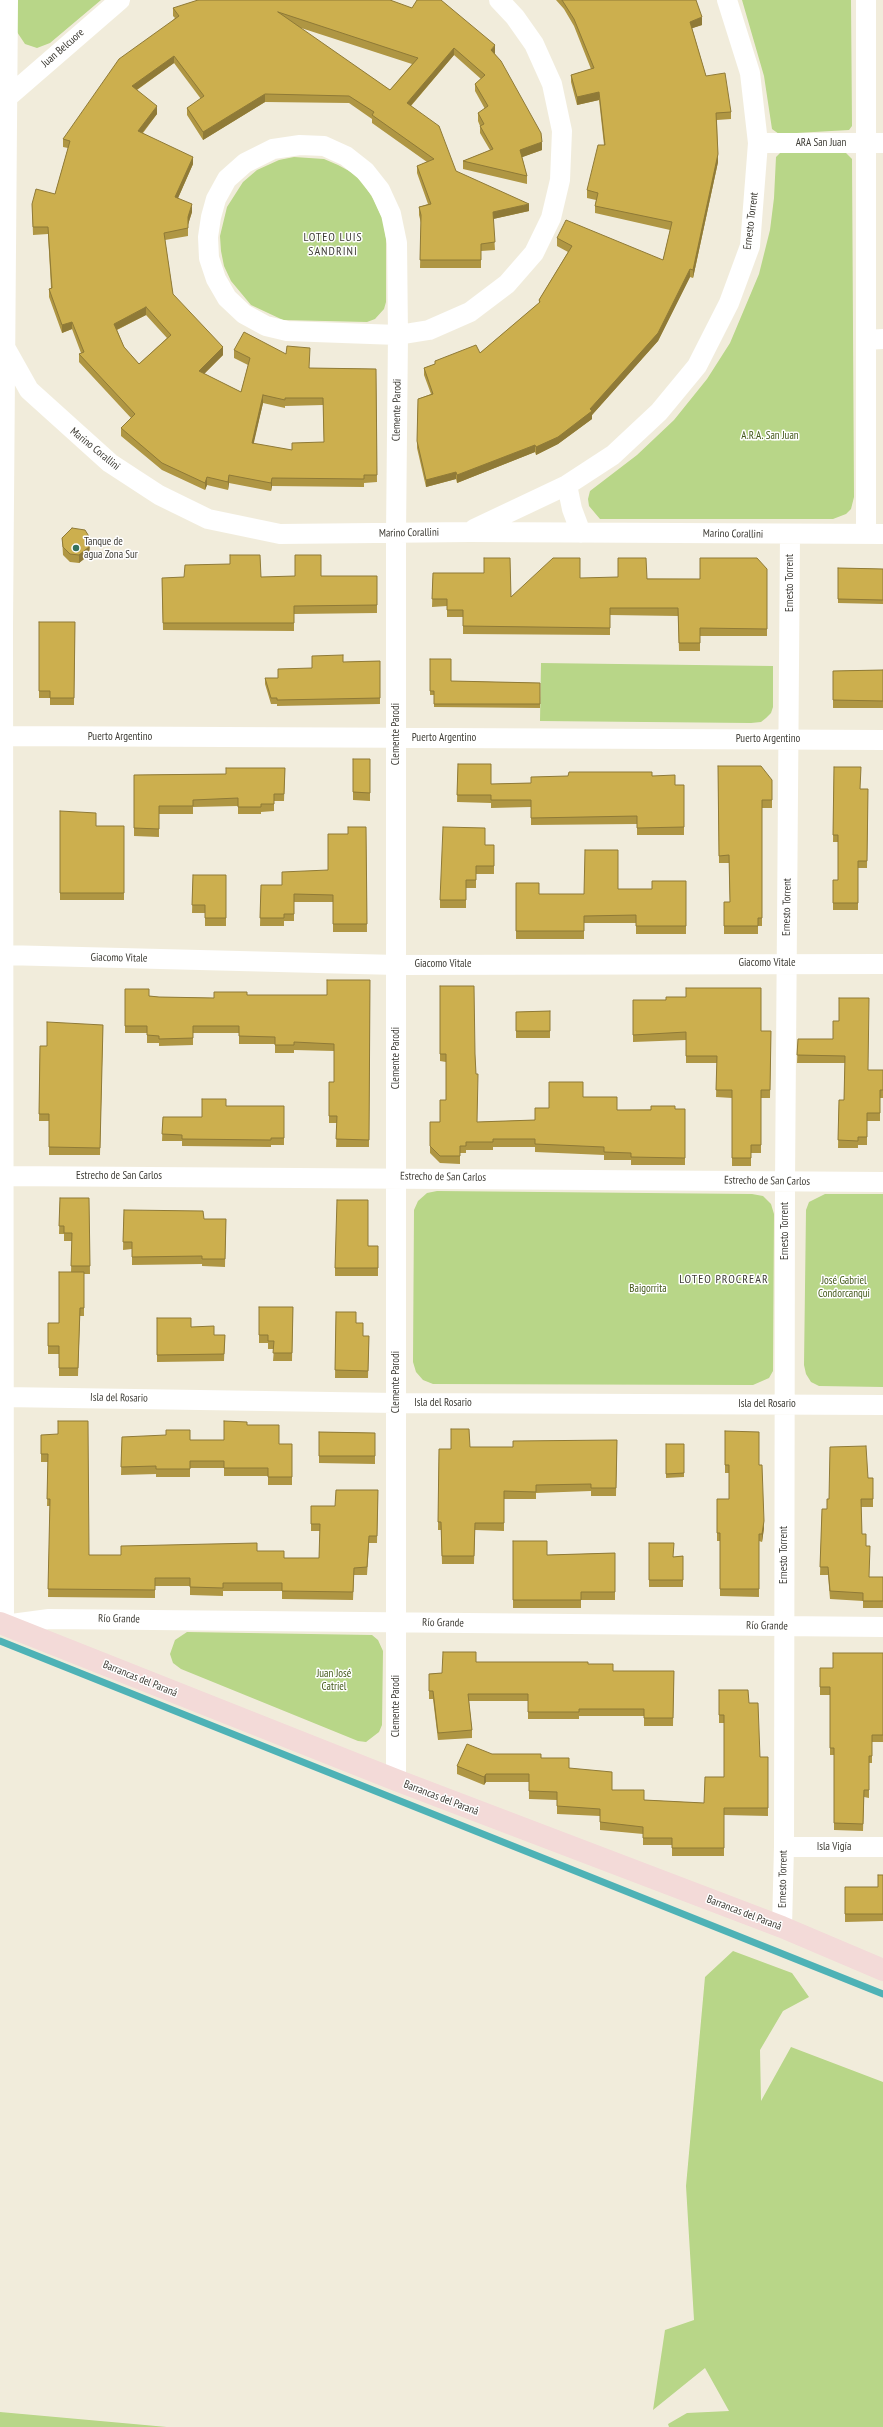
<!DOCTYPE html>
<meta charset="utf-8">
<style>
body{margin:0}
canvas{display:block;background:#f1ecdb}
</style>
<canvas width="883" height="2427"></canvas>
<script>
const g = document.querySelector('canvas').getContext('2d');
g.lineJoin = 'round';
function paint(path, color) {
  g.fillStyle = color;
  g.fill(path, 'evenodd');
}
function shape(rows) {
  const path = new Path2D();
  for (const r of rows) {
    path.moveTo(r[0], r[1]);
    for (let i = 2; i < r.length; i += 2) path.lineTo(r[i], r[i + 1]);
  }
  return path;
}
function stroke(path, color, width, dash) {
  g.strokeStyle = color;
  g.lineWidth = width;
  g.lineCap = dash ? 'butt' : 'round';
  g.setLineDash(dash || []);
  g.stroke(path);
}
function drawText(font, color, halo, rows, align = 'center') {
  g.font = font + ' "PT Sans Narrow",sans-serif';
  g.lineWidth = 3;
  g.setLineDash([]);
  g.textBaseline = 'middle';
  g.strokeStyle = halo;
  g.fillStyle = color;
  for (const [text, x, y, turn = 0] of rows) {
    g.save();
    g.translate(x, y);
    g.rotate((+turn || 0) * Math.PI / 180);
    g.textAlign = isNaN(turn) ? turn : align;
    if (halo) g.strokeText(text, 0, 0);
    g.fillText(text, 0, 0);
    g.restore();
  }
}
paint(shape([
 [16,0,101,0,50,43,37,48,25,44,17,32],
 [742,0,851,0,852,126,849,130,779,134,772,129,764,76],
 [782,151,844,151,852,159,854,497,851,509,846,514,833,519,600,519,589,506,588,499,590,491,637,455,674,420,707,379,730,343,759,274,770,230,774,198,776,157],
 [294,157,324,159,338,165,351,172,363,183,374,200,383,220,386,238,386,302,384,309,375,319,367,322,283,320,251,305,231,281,224,266,221,251,220,236,227,207,243,182,257,170,279,160],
 [541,663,773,666,773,707,771,713,766,718,761,722,751,723,540,721],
 [437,1191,752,1194,763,1196,771,1204,774,1214,773,1371,769,1378,753,1385,433,1384,423,1380,416,1372,413,1362,414,1210,418,1201,427,1193],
 [825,1194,883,1194,883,1387,819,1386,811,1382,806,1374,804,1365,806,1210,809,1202],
 [187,1632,372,1635,378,1640,383,1651,382,1725,379,1732,366,1742,358,1741,181,1669,173,1663,170,1654,175,1640],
 [733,1951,792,1973,809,1997,783,2011,760,2050,761,2101,791,2047,883,2082,883,2427,669,2427,668,2424,687,2413,729,2411,705,2368,653,2410,665,2330,694,2320,686,2186,705,1977],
 [0,2412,167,2427,0,2427]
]), '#b8d688');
stroke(shape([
 [0,1641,883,1994]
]), '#4eb2b6', 7);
stroke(shape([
 [8,0,3,625,4,1625,49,1619,883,1627],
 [866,0,866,534],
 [8,97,120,0],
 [758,143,883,143],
 [866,340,883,339],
 [6,349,29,390,110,463,159,495,208,519,280,534,469,532,883,534],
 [567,485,572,509,581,533],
 [474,529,567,485,613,455,659,412,697,366,729,303,750,246,758,143,750,73,727,0],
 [5,736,883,740],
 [3,955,397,965,883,964],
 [3,1176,883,1182],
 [4,1397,396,1403,883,1405],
 [396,1780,396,533,398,335,397,243,391,214,380,190,365,171,346,156,324,146,300,145,273,149,245,163,227,179,216,199,211,217,208,237,209,258,216,279,227,298,244,314,266,326,287,331,398,335,429,330,470,312,507,284,534,253,551,218,560,180,562,131,552,84,534,44,515,17,499,0],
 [784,1847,883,1847],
 [782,1927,784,1847,785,1181,790,535]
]), '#fff', 20);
stroke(shape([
 [0,1623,396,1780,782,1927,883,1970]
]), '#f3dad8', 22);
paint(shape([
 [390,0,495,53,495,54,542,150,522,157,527,176,527,184,463,169,463,161,490,150,480,133,480,126,478,121,478,113,485,109,475,91,475,84,481,79,454,55,411,106,456,171,529,211,493,219,495,250,481,251,481,268,420,268,421,223,419,215,419,207,428,204,417,173,417,166,427,162,372,123,372,119,349,103,265,102,203,140,187,115,187,108,201,99,174,63,137,90,157,114,143,133,193,164,178,198,192,212,188,224,188,236,165,240,173,294,223,355,204,374,241,392,248,365,234,358,234,350,310,368,376,369,377,482,364,483,364,487,272,486,271,491,229,483,228,490,207,485,205,490,162,470,121,436,121,428,131,418,79,362,79,354,81,353,72,329,62,333,49,297,49,289,51,288,48,234,33,235,32,204,55,194,68,148,63,147,63,139,175,18,173,16,173,8],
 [298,27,412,64,390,90],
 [146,315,167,338,139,364,124,347,117,330],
 [263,403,285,408,285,406,323,405,324,442,292,450,253,444],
 [556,0,696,0,702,25,692,28,706,76,731,112,731,119,717,120,718,162,693,278,690,277,658,341,592,415,592,419,558,444,536,455,535,452,457,483,456,479,426,487,417,448,418,399,431,394,424,375,424,368,435,364,435,361,480,353,539,303,539,300,568,252,557,246,557,238,663,260,670,230,595,213,595,206,596,200,587,198,587,190,604,145,599,100,577,105,571,82,571,75,591,69,574,26,564,9],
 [62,538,90,545,89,555,79,563,70,562,63,555],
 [838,568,883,569,883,604,838,603],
 [767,569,767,636,700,636,700,651,679,651,678,616,610,615,610,635,463,634,463,617,447,617,447,606,432,607,433,573,511,597,580,578,700,579],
 [377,576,377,613,294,614,294,631,163,630,162,578],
 [39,622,75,622,74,705,50,705,50,698,39,698],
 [430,659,451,681,540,683,540,708,434,707,434,695,430,695],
 [380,661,380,704,277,706,277,704,271,704,265,684,265,678,278,678,312,668,343,662],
 [883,670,883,708,833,708,833,671],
 [353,759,370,759,370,801,353,800],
 [458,764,491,784,531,783,652,776,675,785,684,785,684,835,637,835,637,824,531,825,531,807,491,808,491,803,457,802],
 [718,766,772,780,772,808,762,808,762,926,758,926,758,934,724,934,724,902,730,902,729,863,719,863],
 [834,767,860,789,868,789,867,868,858,868,858,910,833,910,833,880,838,880,838,842,833,842],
 [285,768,284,801,274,801,274,811,261,812,261,814,238,814,238,806,193,807,193,814,159,814,159,837,134,836,134,775,226,774],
 [60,811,96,826,124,826,124,900,60,900],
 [366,827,367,932,333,932,333,902,294,902,294,921,284,921,284,926,260,926,261,885,282,885,328,870,348,834],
 [485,845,494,845,494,874,476,874,476,888,466,888,466,908,440,908,440,900],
 [193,875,226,875,226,926,205,926,205,913,192,913],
 [686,881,686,934,636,934,636,923,584,923,584,939,516,939,516,883,539,894,584,894,618,889,652,889],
 [370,980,369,1147,336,1147,337,1123,329,1123,329,1082,334,1082,334,1051,294,1050,294,1053,275,1053,275,1044,239,1044,239,1033,193,1033,193,1045,159,1046,159,1043,147,1043,147,1033,125,1033,125,989,149,996,159,997,214,998,247,995,327,995],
 [440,986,475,1054,477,1122,535,1120,549,1108,583,1097,617,1110,685,1109,685,1165,631,1165,631,1160,604,1160,604,1155,535,1152,535,1147,493,1147,493,1150,466,1150,466,1153,460,1153,460,1164,440,1163,430,1153,430,1146,440,1122,446,1100,446,1062,440,1061],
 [633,1000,761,1031,771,1031,770,1098,761,1098,761,1153,751,1153,751,1166,732,1166,732,1098,716,1097,717,1063,686,1063,686,1040,633,1042],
 [550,1011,550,1038,516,1038,516,1012],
 [103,1025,100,1155,49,1155,49,1121,39,1121,40,1046,47,1046],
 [798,1039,833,1039,868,1070,883,1070,883,1098,880,1098,880,1121,867,1121,867,1145,858,1145,858,1148,838,1148,839,1100,844,1100,845,1063,797,1063],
 [226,1106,284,1106,284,1145,271,1145,271,1147,182,1146,182,1141,162,1141,163,1117,202,1117],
 [60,1198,89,1198,90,1274,84,1274,84,1316,80,1316,78,1376,59,1376,59,1354,48,1354,48,1323,59,1323,71,1272,72,1241,64,1241,64,1234,59,1234],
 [124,1210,204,1219,226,1219,225,1267,202,1266,202,1264,132,1265,132,1249,123,1250],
 [368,1246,378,1246,378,1276,335,1276,335,1268],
 [259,1307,293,1307,292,1361,273,1361,274,1349,268,1349,268,1343,259,1343],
 [336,1312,356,1323,363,1336,369,1336,368,1378,335,1378],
 [157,1318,191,1327,214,1335,225,1335,224,1361,157,1362],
 [247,1425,279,1444,292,1444,292,1485,268,1485,268,1476,224,1476,224,1468,190,1468,190,1477,156,1477,156,1474,121,1475,122,1437,190,1440,224,1440],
 [725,1431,759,1465,764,1528,762,1542,759,1541,759,1597,720,1596,720,1541,717,1541,717,1499,729,1499,729,1473,725,1473],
 [319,1432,375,1433,375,1464,319,1463],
 [41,1435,89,1555,121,1555,257,1551,284,1558,319,1558,320,1531,311,1531,311,1506,335,1506,378,1490,377,1543,369,1543,367,1575,354,1575,353,1600,282,1599,282,1591,223,1591,223,1596,190,1595,190,1586,155,1586,155,1598,48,1597,50,1506,47,1506,48,1462,41,1462],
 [617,1440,616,1496,591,1496,591,1491,536,1493,536,1499,504,1499,504,1531,475,1530,474,1564,442,1564,441,1530,438,1530,439,1449,451,1449,470,1447,513,1447],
 [666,1444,684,1444,684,1477,666,1478],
 [868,1478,873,1478,873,1507,861,1507,862,1534,866,1546,869,1577,883,1577,883,1608,863,1608,863,1601,830,1599,828,1575,820,1575,822,1509,827,1509],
 [513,1541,547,1555,615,1553,615,1600,581,1600,581,1608,513,1608],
 [649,1543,674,1557,683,1556,683,1587,649,1587],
 [883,1653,883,1742,872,1742,872,1763,869,1763,869,1798,864,1797,863,1831,834,1830,834,1755,830,1755,830,1695,820,1695,820,1668,833,1668],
 [476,1662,588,1664,613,1671,674,1671,673,1726,644,1726,644,1716,579,1716,579,1719,528,1719,528,1701,469,1701,472,1730,472,1738,438,1740,433,1699,429,1699,429,1674,442,1673],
 [719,1690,749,1703,760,1757,768,1757,768,1816,724,1815,724,1856,672,1856,672,1845,643,1845,643,1834,600,1830,600,1816,557,1814,557,1800,529,1799,529,1782,486,1782,484,1785,457,1774,457,1766,492,1754,541,1758,569,1768,612,1790,644,1800,704,1803,724,1777,724,1723,719,1723],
 [883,1875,883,1921,845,1922,845,1887,878,1887]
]), '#af9643');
paint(shape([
 [702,17,702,25,690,29,690,22],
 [495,45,495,53,491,58,491,50],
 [454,48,454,55,407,110,407,103],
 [174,56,174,63,132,93,132,86],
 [599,92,599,100,577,105,577,97],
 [265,94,265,102,203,140,203,132],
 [157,106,157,114,138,138,138,131],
 [542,142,542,150,520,158,520,150],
 [718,154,718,162,693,278,693,270],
 [193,157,193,164,175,205,175,197],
 [192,204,192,212,188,225,188,217],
 [529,204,529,211,493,219,493,212],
 [690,269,690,277,658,341,592,415,592,419,558,444,536,455,536,447,590,409],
 [146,307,146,315,114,331,114,324],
 [72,322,72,329,62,333,62,325],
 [223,347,223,355,199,379,199,371],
 [263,395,263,403,252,451,252,443],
 [535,445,535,452,457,483,457,475],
 [456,472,456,479,426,487,426,480],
 [229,475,229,483,228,490,228,482],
 [207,477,207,485,205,490,205,483],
 [272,478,272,486,271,491,271,483],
 [90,538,89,555,79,563,79,555],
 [764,1521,764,1528,762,1542,762,1534],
 [486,1774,486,1782,484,1785,484,1777]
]), '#8f7a37');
const building = shape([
 [198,0,390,0,412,8,417,0,441,0,495,45,491,50,501,61,541,133,542,142,520,150,527,176,463,161,493,149,480,126,484,124,478,113,488,106,475,84,485,75,454,48,407,103,439,126,456,171,529,204,493,212,495,242,481,244,481,260,420,260,421,215,419,207,431,204,417,166,434,159,372,115,374,112,349,96,265,94,203,132,187,108,204,96,174,56,132,86,157,106,138,131,193,157,175,197,192,204,188,217,188,228,164,233,173,294,223,347,199,371,241,392,250,358,234,350,244,332,286,354,287,346,310,348,309,368,376,369,377,475,364,475,364,479,272,478,271,483,229,475,228,482,207,477,205,483,162,463,121,428,135,414,79,354,84,352,72,322,62,325,49,289,52,288,48,227,33,227,32,204,36,189,55,194,70,141,63,139,119,59,179,16,173,8,198,0],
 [278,12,418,58,390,90,278,12],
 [146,307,171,335,139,364,124,347,114,324,146,307],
 [263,395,285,400,285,398,323,398,324,442,292,443,292,450,252,443,263,395],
 [562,0,696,0,702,17,690,22,706,76,725,73,731,112,716,113,718,154,693,270,690,269,658,333,590,409,592,411,558,437,536,447,535,445,457,475,456,472,426,480,417,441,418,399,433,394,424,368,435,364,435,361,476,345,480,353,540,302,539,300,572,246,557,238,566,220,663,260,672,222,595,206,598,193,587,190,598,145,605,145,599,92,577,97,571,75,594,68,574,19,562,0],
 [72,528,85,530,90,538,89,547,79,555,70,554,63,547,62,538,72,528],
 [230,555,260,555,261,577,295,576,295,555,321,555,321,576,377,576,377,605,294,606,294,623,163,623,162,578,184,577,185,565,230,564,230,555],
 [484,558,510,558,511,597,553,558,580,558,580,578,618,577,618,558,646,558,647,579,700,579,700,558,757,558,767,569,767,629,700,628,700,643,679,643,678,608,610,608,610,628,463,626,463,610,447,610,447,599,432,599,433,573,484,573,484,558],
 [838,568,883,569,883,600,838,599,838,568],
 [39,622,75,622,74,698,50,698,50,691,39,691,39,622],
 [343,655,343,662,380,661,380,698,277,700,277,698,271,698,265,678,278,678,278,669,312,668,312,656,343,655],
 [430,659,451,659,451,681,540,683,540,704,434,704,434,691,430,691,430,659],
 [883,670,883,701,833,700,833,671,883,670],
 [353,759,370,759,370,793,353,792,353,759],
 [458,764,491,764,491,784,531,783,531,777,568,776,569,772,652,772,652,776,675,775,675,785,684,785,684,827,637,828,637,816,531,818,531,800,491,800,491,795,457,795,458,764],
 [718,766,761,766,772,780,772,800,762,800,762,918,758,918,758,926,724,926,724,902,730,902,729,855,719,856,718,766],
 [834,767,861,767,860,789,868,789,867,861,858,861,858,903,833,903,833,880,838,880,838,835,833,835,834,767],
 [226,768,285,768,284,794,274,794,274,804,261,804,261,807,238,807,238,798,193,800,193,806,159,806,159,829,134,828,134,775,226,774,226,768],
 [60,811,96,813,96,826,124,826,124,893,60,893,60,811],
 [348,827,366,827,367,924,333,924,333,895,294,894,294,914,284,914,284,918,260,918,261,885,282,885,282,872,328,870,328,834,348,834,348,827],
 [443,827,485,828,485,845,494,845,494,866,476,866,476,880,466,880,466,900,440,900,443,827],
 [585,850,618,850,618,889,652,889,652,881,686,881,686,926,636,926,636,915,584,916,584,931,516,931,516,883,539,883,539,894,584,894,585,850],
 [193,875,226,875,226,918,205,918,205,905,192,905,193,875],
 [327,980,370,980,369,1140,336,1139,337,1116,329,1116,329,1082,334,1082,334,1044,294,1042,294,1045,275,1045,275,1037,239,1036,239,1026,193,1026,193,1038,159,1039,159,1036,147,1035,147,1026,125,1026,125,989,149,989,149,996,159,997,214,998,214,992,247,992,247,995,327,995,327,980],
 [440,986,474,986,475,1054,476,1074,478,1074,477,1122,535,1120,535,1108,549,1108,549,1082,583,1082,583,1097,617,1097,617,1110,651,1110,651,1106,675,1106,675,1109,685,1109,685,1158,631,1157,631,1153,604,1152,604,1147,535,1144,535,1139,493,1139,493,1142,466,1142,466,1146,460,1146,460,1156,440,1156,430,1146,430,1122,440,1122,440,1100,446,1100,446,1054,440,1054,440,986],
 [686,988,761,988,761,1031,771,1031,770,1090,761,1090,761,1145,751,1145,751,1158,732,1158,732,1090,716,1090,717,1056,686,1056,686,1032,633,1035,633,1000,666,1000,666,997,686,997,686,988],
 [839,998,869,998,868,1070,883,1070,883,1090,880,1090,880,1113,867,1113,867,1137,858,1137,858,1141,838,1140,839,1100,844,1100,845,1056,797,1055,798,1039,833,1039,833,1021,839,1021,839,998],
 [550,1011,550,1031,516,1031,516,1012,550,1011],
 [47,1022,103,1025,100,1148,49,1147,49,1114,39,1114,40,1046,47,1046,47,1022],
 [202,1099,226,1099,226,1106,284,1106,284,1138,271,1138,271,1140,182,1139,182,1135,162,1134,163,1117,202,1117,202,1099],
 [60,1198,89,1198,90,1266,71,1266,72,1233,64,1233,64,1226,59,1226,60,1198],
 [337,1200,368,1200,368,1246,378,1246,378,1268,335,1268,337,1200],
 [124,1210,203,1211,204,1219,226,1219,225,1259,202,1259,202,1256,132,1257,132,1242,123,1242,124,1210],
 [59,1272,84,1272,84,1308,80,1308,78,1368,59,1368,59,1346,48,1346,48,1323,59,1323,59,1272],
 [259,1307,293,1307,292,1353,273,1353,274,1341,268,1341,268,1335,259,1335,259,1307],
 [336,1312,356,1312,356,1323,363,1323,363,1336,369,1336,368,1371,335,1370,336,1312],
 [157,1318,191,1318,191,1327,214,1326,214,1335,225,1335,224,1354,157,1355,157,1318],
 [58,1421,88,1421,89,1555,121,1555,121,1546,257,1543,257,1551,284,1551,284,1558,319,1558,320,1524,311,1524,311,1506,335,1506,336,1490,378,1490,377,1536,369,1536,367,1567,354,1568,353,1592,282,1591,282,1583,223,1583,223,1588,190,1587,190,1578,155,1578,155,1590,48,1589,50,1499,47,1499,48,1454,41,1454,41,1435,58,1434,58,1421],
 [224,1421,247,1422,247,1425,279,1425,279,1444,292,1444,292,1477,268,1477,268,1468,224,1468,224,1461,190,1461,190,1469,156,1469,156,1466,121,1467,122,1437,166,1435,166,1430,190,1430,190,1440,224,1440,224,1421],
 [451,1429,469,1429,470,1447,513,1447,513,1441,617,1440,616,1488,591,1488,591,1484,536,1485,536,1492,504,1491,504,1523,475,1523,474,1556,442,1556,441,1522,438,1522,439,1449,451,1449,451,1429],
 [725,1431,759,1432,759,1465,762,1465,764,1521,762,1534,759,1534,759,1589,720,1589,720,1533,717,1533,717,1499,729,1499,729,1465,725,1465,725,1431],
 [319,1432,375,1433,375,1456,319,1456,319,1432],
 [666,1444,684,1444,684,1473,666,1474,666,1444],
 [866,1446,868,1478,873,1478,873,1499,861,1499,862,1534,866,1534,866,1546,870,1546,869,1577,883,1577,883,1601,863,1601,863,1593,830,1591,828,1567,820,1567,822,1509,827,1509,827,1499,829,1499,830,1447,866,1446],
 [513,1541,547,1541,547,1555,615,1553,615,1592,581,1592,581,1600,513,1600,513,1541],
 [649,1543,674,1543,673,1557,683,1556,683,1580,649,1580,649,1543],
 [443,1652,476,1652,476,1662,588,1662,588,1664,613,1664,613,1671,674,1671,673,1718,644,1718,644,1709,579,1709,579,1712,528,1712,528,1694,468,1694,472,1730,438,1733,433,1691,429,1691,429,1674,442,1673,443,1652],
 [833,1653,883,1653,883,1735,872,1735,872,1756,869,1756,869,1790,864,1790,863,1824,834,1823,834,1748,830,1748,830,1687,820,1687,820,1668,833,1668,833,1653],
 [719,1690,748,1690,749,1703,758,1703,760,1757,768,1757,768,1808,724,1808,724,1848,672,1848,672,1838,643,1838,643,1827,600,1822,600,1809,557,1806,557,1792,529,1791,529,1774,486,1774,484,1777,457,1766,467,1744,492,1754,541,1754,541,1758,569,1758,569,1768,612,1772,612,1790,644,1790,644,1800,704,1803,705,1777,724,1777,724,1715,719,1715,719,1690],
 [878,1875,883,1875,883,1914,845,1914,845,1887,878,1887,878,1875]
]);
paint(building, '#ccaf4e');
stroke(building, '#8f7a37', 1);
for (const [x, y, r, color] of [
 [76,548,4,"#34715d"]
]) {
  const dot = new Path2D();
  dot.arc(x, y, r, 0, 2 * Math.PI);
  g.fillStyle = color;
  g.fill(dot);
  stroke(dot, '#fff', 1.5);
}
drawText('11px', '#3d3b34', '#fff', [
 ["Juan Belcuore",63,48,-41],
 ["ARA San Juan",821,143],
 ["Ernesto Torrent",751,221,-83],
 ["Clemente Parodi",397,410,-89],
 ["Marino Corallini",95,449,39],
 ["Marino Corallini",409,533,-1],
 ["Marino Corallini",733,534,1],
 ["Ernesto Torrent",790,583,-90],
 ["Clemente Parodi",396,734,-90],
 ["Puerto Argentino",120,737],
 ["Puerto Argentino",444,738],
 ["Puerto Argentino",768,739],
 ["Ernesto Torrent",787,907,-89],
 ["Giacomo Vitale",119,958,1],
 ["Giacomo Vitale",767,963],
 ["Giacomo Vitale",443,964],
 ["Clemente Parodi",396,1058,-90],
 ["Estrecho de San Carlos",119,1176],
 ["Estrecho de San Carlos",443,1177,1],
 ["Estrecho de San Carlos",767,1181,1],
 ["Ernesto Torrent",785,1231,-90],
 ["Clemente Parodi",396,1382,-90],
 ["Isla del Rosario",119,1398,1],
 ["Isla del Rosario",443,1403],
 ["Isla del Rosario",767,1404],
 ["Ernesto Torrent",784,1555,-90],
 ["Río Grande",119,1619,1],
 ["Río Grande",443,1623,1],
 ["Río Grande",767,1626,1],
 ["Barrancas del Paraná",140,1679,22],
 ["Clemente Parodi",396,1706,-90],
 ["Barrancas del Paraná",441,1798,21],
 ["Isla Vigía",834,1847],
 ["Ernesto Torrent",783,1879,-89],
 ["Barrancas del Paraná",744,1913,21]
]);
drawText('11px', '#43581a', '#fff', [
 ["A.R.A. San Juan",770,436],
 ["José Gabriel",844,1281],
 ["Condorcanqui",844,1294],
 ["Baigorrita",648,1289],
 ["Juan José",334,1674],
 ["Catriel",334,1687]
]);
drawText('11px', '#3d3b34', '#fff', [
 ["Tanque de",84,542],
 ["agua Zona Sur",84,555]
], 'left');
g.letterSpacing = '1px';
drawText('12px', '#3d3b34', '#fff', [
 ["LOTEO LUIS",333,238],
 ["SANDRINI",333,252],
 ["LOTEO PROCREAR",724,1280]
]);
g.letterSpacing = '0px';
</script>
